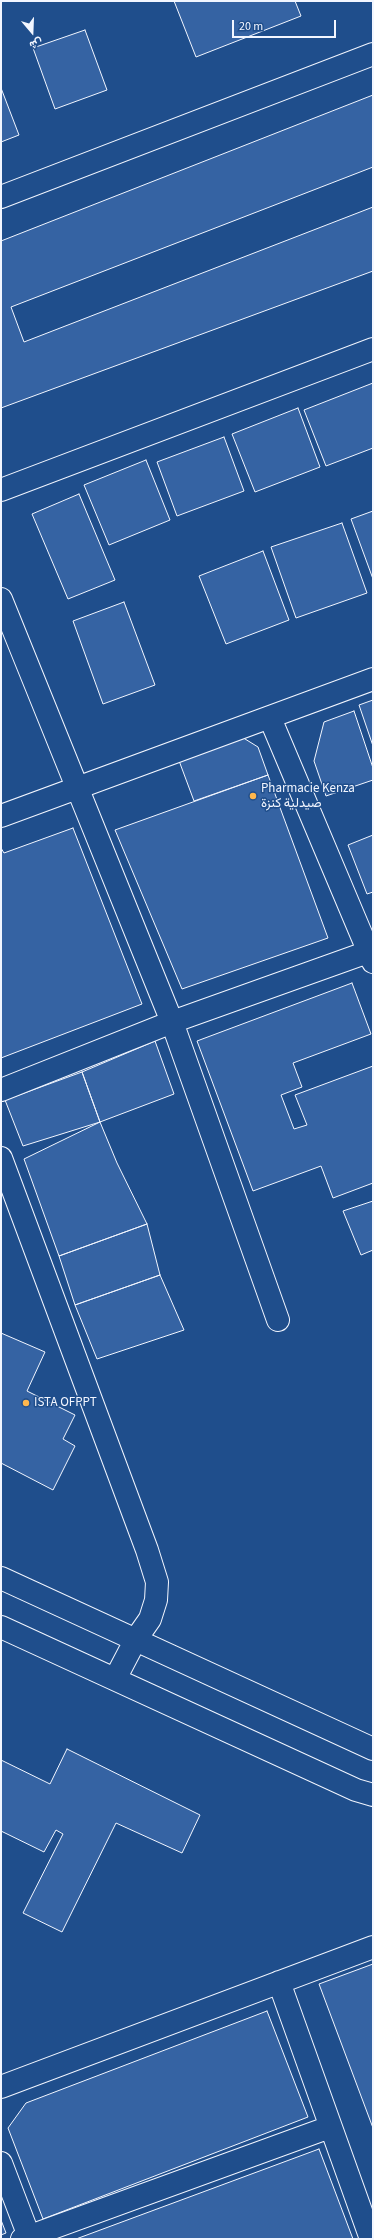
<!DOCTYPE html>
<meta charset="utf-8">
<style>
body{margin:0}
#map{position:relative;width:374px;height:2240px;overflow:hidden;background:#1f4e8c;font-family:"Source Sans 3",Vazirmatn,sans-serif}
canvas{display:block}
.frame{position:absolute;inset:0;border:2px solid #f2f6ff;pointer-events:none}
.north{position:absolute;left:12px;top:12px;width:40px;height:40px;-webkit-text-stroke:3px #1f4e8c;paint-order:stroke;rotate:161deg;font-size:11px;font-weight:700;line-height:16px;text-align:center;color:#f2f6ff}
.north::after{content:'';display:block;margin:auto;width:14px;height:18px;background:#f2f6ff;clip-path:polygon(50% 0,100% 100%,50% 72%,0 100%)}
.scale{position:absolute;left:232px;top:20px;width:104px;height:18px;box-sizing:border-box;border:2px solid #f2f6ff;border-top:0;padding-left:5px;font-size:12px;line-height:14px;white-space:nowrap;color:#f2f6ff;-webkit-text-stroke:3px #1f4e8c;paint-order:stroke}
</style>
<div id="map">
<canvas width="374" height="2240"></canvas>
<div class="frame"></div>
<div class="north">ش</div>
<div class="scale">20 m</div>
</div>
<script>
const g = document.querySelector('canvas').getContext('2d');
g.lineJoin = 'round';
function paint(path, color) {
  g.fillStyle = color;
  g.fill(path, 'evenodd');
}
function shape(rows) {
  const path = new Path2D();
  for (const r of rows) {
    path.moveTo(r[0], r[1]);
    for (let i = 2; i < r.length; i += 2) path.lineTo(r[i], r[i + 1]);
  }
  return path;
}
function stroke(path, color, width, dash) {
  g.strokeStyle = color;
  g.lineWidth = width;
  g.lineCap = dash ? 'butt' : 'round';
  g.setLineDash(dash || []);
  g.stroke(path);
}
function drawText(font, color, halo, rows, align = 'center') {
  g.font = font + ' "Source Sans 3",Vazirmatn,sans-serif';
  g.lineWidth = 3;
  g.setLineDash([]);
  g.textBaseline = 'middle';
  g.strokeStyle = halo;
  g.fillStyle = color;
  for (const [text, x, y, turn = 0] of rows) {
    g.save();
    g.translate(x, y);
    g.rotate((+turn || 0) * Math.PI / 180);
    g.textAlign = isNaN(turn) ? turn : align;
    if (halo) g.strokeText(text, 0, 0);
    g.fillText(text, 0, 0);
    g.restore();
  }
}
const building = shape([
 [174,1,295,1,301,16,196,57,174,1],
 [85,30,107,90,55,109,33,48,85,30],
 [1,88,19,135,1,142,1,88],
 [373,95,373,167,11,307,24,342,373,207,373,271,1,408,1,241,373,95],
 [373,383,373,448,326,466,304,410,373,383],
 [298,408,320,467,255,492,232,434,298,408],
 [224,437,244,491,177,516,157,462,224,437],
 [146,460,170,520,109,545,84,485,146,460],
 [79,494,115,580,68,599,32,514,79,494],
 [373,511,373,579,351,519,373,511],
 [342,523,367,593,296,618,271,547,342,523],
 [263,551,289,620,226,644,199,576,263,551],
 [124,602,155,685,103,704,73,621,124,602],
 [373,700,373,746,359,705,373,700],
 [354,711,373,768,373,780,326,796,314,761,324,722,354,711],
 [237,734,258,747,268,775,194,801,178,758,237,734],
 [268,775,328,938,182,989,115,830,268,775],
 [73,828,142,1004,1,1058,1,848,4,853,73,828],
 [373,835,373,892,367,894,348,845,373,835],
 [352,983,371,1034,293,1063,302,1087,281,1095,294,1129,307,1125,295,1095,373,1066,373,1183,333,1198,321,1166,253,1191,197,1041,352,983],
 [155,1041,174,1094,100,1122,82,1072,155,1041],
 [82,1072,100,1122,23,1146,5,1100,82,1072],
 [100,1122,117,1163,147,1224,59,1256,24,1159,100,1122],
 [373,1201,373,1250,361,1255,343,1211,373,1201],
 [147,1224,160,1275,75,1305,59,1256,147,1224],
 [160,1275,184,1330,97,1359,75,1305,160,1275],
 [1,1333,45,1352,27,1391,75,1415,63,1439,75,1446,53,1490,1,1463,1,1333],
 [67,1749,200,1815,182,1853,116,1823,62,1932,23,1913,63,1834,56,1830,44,1852,1,1831,1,1760,50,1784,67,1749],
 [373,1964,373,2128,319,1984,373,1964],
 [267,2011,308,2117,43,2219,8,2128,26,2103,267,2011],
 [319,2149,353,2239,76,2239,319,2149],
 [1,2220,6,2233,1,2235,1,2220]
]);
paint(building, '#3563a3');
stroke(building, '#f2f6ff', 1);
const minor = shape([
 [1,197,373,54],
 [1,490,373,349],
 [1,599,172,1022,278,1320],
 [270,718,373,962],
 [1,816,373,679],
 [1,1090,172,1022,368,952],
 [1,1158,147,1550,157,1582,156,1600,150,1619,136,1639,115,1679],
 [1,1578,373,1749],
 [1,1627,356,1790,373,1795],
 [279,1982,371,2239],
 [1,2087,373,1947],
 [1,2163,30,2239],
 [22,2239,330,2127]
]);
stroke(minor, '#f2f6ff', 24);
stroke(minor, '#1f4e8c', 22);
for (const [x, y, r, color] of [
 [253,796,4,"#ffb74d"],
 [26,1403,4,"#ffb74d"]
]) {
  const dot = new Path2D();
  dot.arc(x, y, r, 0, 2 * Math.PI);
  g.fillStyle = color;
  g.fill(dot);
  stroke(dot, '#1f4e8c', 1.5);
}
drawText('13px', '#f2f6ff', '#1f4e8c', [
 ["Pharmacie Kenza",261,789],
 ["صيدلية كنزة",261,804],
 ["ISTA OFPPT",34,1403]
], 'left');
</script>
